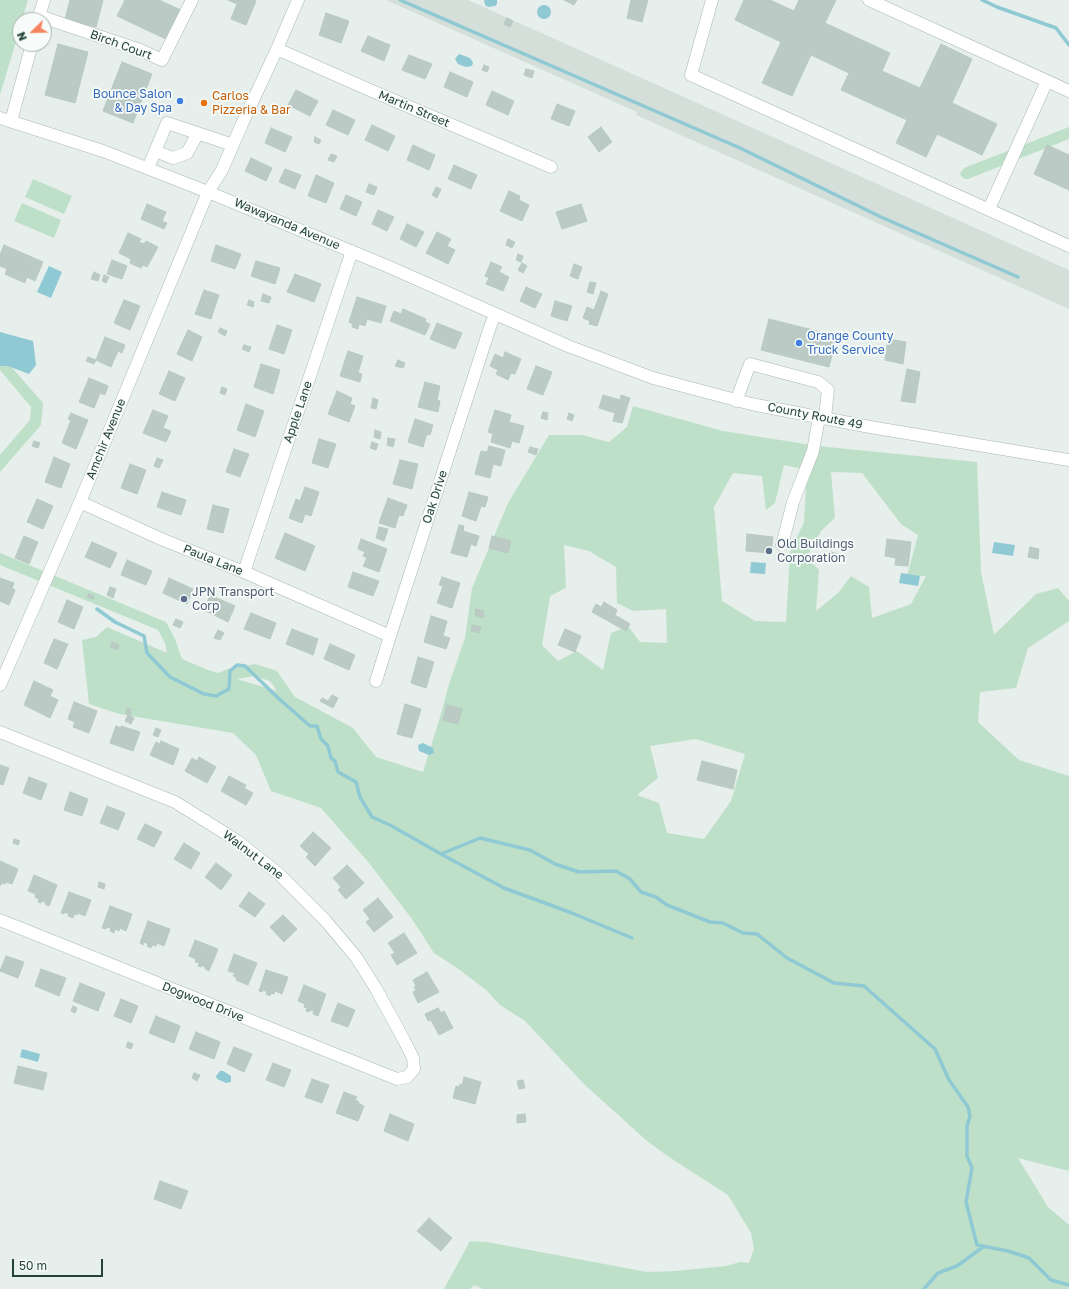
<!DOCTYPE html>
<style>
body{margin:0}
#map{position:relative;width:1069px;height:1289px;overflow:hidden;background:#e6efeb;font-family:"Golos Text",sans-serif}
canvas{display:block}
.north{position:absolute;left:12px;top:12px;width:40px;height:40px;box-sizing:border-box;background:#f7fbf9;border:1px solid #a3b1ad;border-radius:50%;rotate:247deg;font-size:11px;font-weight:700;line-height:16px;text-align:center;color:#24423a}
.north::after{content:'';display:block;margin:auto;width:14px;height:18px;background:#f4845f;clip-path:polygon(50% 0,100% 100%,50% 72%,0 100%)}
.scale{position:absolute;left:12px;top:1259px;width:91px;height:18px;box-sizing:border-box;border:2px solid #24423a;border-top:0;padding-left:5px;font-size:12px;line-height:14px;white-space:nowrap;color:#24423a;-webkit-text-stroke:3px #f7fbf9;paint-order:stroke}
</style>
<div id="map">
<canvas width="1069" height="1289"></canvas>
<div class="north">N</div>
<div class="scale">50 m</div>
</div>
<script>
const context = document.querySelector('canvas').getContext('2d');
context.lineJoin = 'round';
function fillPath(path, color) { context.fillStyle = color; context.fill(path, 'evenodd'); }
const shape = rows => new Path2D(rows.map(r => 'M' + r).join(''));
function strokePath(path, color, width, dash) { context.strokeStyle = color; context.lineWidth = width; context.lineCap = dash ? 'butt' : 'round'; context.setLineDash(dash || []); context.stroke(path); }
function write(font, color, halo, rows, align = 'center') {
  context.font = font + ' "Golos Text",sans-serif'; context.lineWidth = 3.5; context.setLineDash([]); context.textBaseline = 'middle'; context.strokeStyle = halo; context.fillStyle = color; for (const [text, x, y, turn = 0] of rows) {
    context.save(); context.translate(x, y); context.rotate((+turn || 0) * Math.PI / 180); context.textAlign = isNaN(turn) ? turn : align; if (halo) context.strokeText(text, 0, 0); context.fillText(text, 0, 0); context.restore();
  }
}
const built = shape([
 [386,0,468,0,1069,270,1069,309,636,115,637,112]
]);
const green = shape([
 [0,0,28,0,22,20,20,20,20,28,0,95],
 [1069,127,1069,139,968,179,965,179,961,176,960,173,964,168],
 [33,179,72,196,64,214,25,197],
 [22,203,61,220,54,238,14,221],
 [0,354,43,403,41,425,0,472,0,455,30,420,31,407,0,370],
 [633,406,723,431,818,446,977,462,981,572,994,635,1036,594,1058,588,1069,601,1069,621,1028,648,1016,688,980,692,978,722,1019,760,1069,776,1069,1171,1018,1158,1048,1207,1069,1225,1069,1289,483,1289,474,1285,470,1289,444,1289,470,1241,487,1242,647,1272,676,1271,726,1266,740,1262,749,1263,754,1249,751,1233,728,1195,669,1157,647,1141,585,1085,525,1021,500,1005,486,990,460,970,434,953,412,919,369,863,321,808,271,791,256,755,233,733,119,714,89,704,82,640,96,637,107,627,167,653,165,643,158,630,0,565,0,553,166,622,175,639,182,659,208,670,218,673,228,669,255,664,277,671,295,697,353,728,376,757,423,772,441,714,449,684,465,638,472,588,508,503,549,435,582,435,609,442,627,427],
 [784,465,807,470,804,522,790,552,786,622,755,621,722,601,714,507,733,473,762,476,766,510,775,503],
 [831,472,862,473,901,524,918,535,907,576,926,576,911,604,872,618,869,587,851,576,838,593,816,611,819,570,807,557,821,531,835,518],
 [564,545,589,551,616,567,617,603,633,611,666,609,667,643,640,642,628,626,611,633,603,670,577,651,558,661,542,645,550,596,566,588],
 [254,676,270,681,277,691,237,679],
 [696,739,745,754,731,801,704,839,667,833,659,803,637,795,658,778,650,746]
]);
const water = shape([
 [484,0,497,0,497,4,495,6,488,7,485,5],
 '537 12a7 7 0 1 1 14 0a7 7 0 1 1-14 0Z',
 [459,54,470,58,473,63,472,66,466,67,458,64,455,59],
 [49,266,62,272,51,298,37,292],
 [0,332,33,341,36,365,29,374,8,366,0,366],
 [994,542,1015,545,1013,556,992,553],
 [751,562,766,563,765,574,750,573],
 [901,573,920,576,918,586,899,583],
 [423,743,433,748,434,753,429,755,419,751,418,745],
 [22,1049,40,1054,38,1062,20,1057],
 [220,1071,223,1071,231,1076,231,1082,226,1083,217,1079,216,1076]
]);
const stream = shape([
 [400,0,740,148,881,217,1018,277],
 [982,0,997,7,1056,28,1069,45],
 [97,609,115,622,144,636,147,653,170,677,204,694,216,696,229,689,230,671,237,665,245,666,277,697,310,726,317,726,321,739,328,746,331,758,335,761,338,772,356,782,360,797,372,817,390,825,441,854,480,838,530,850,555,864,579,872,616,871,630,879,641,892,656,897,667,905,710,922,723,923,743,933,757,934,787,958,834,983,864,986,935,1049,949,1080,968,1107,970,1116,967,1126,967,1156,972,1168,966,1202,977,1245,1008,1251,1029,1258,1051,1280,1069,1285],
 [441,854,504,888,572,913,632,938],
 [924,1289,938,1273,957,1266,983,1247]
]);
const building = shape([
 [70,0,103,0,96,27,65,19,70,0],
 [125,0,159,0,183,11,170,41,117,16,125,0],
 [228,0,254,0,256,1,246,25,231,19,237,4,228,0],
 [564,0,577,0,574,5,564,0],
 [631,0,648,0,642,22,627,18,631,0],
 [744,0,770,0,794,11,799,0,836,0,825,23,890,53,882,71,920,88,941,44,972,59,952,103,997,124,982,155,937,134,926,157,896,143,907,120,841,90,849,73,811,55,792,96,762,83,781,42,735,20,744,0],
 [326,13,349,21,341,43,319,35,326,13],
 [507,18,513,21,510,27,504,24,507,18],
 [368,36,390,45,384,61,361,51,368,36],
 [58,44,88,52,75,103,45,95,58,44],
 [409,55,432,64,425,79,402,70,409,55],
 [122,62,152,74,133,123,103,111,122,62],
 [484,65,489,67,487,72,482,70,484,65],
 [526,69,534,71,532,78,524,75,526,69],
 [450,72,473,82,467,97,444,87,450,72],
 [296,90,318,101,310,116,288,105,296,90],
 [492,91,514,101,508,115,486,105,492,91],
 [557,104,575,111,569,126,551,119,557,104],
 [333,110,355,120,348,135,326,125,333,110],
 [372,125,395,136,388,151,365,140,372,125],
 [601,127,612,142,599,152,588,137,601,127],
 [271,128,292,137,285,152,265,143,271,128],
 [315,137,321,140,319,144,314,142,315,137],
 [413,145,435,155,429,170,407,160,413,145],
 [1047,145,1069,155,1069,190,1034,174,1047,145],
 [331,154,337,156,334,162,328,160,331,154],
 [251,158,272,168,266,181,245,171,251,158],
 [454,165,477,175,471,189,448,179,454,165],
 [285,169,301,175,295,189,279,182,285,169],
 [316,175,334,183,326,203,308,196,316,175],
 [369,184,377,187,374,195,366,192,369,184],
 [436,187,441,189,437,198,432,195,436,187],
 [509,191,520,196,519,200,529,205,522,221,500,211,509,191],
 [346,195,362,202,356,216,340,209,346,195],
 [147,204,166,212,162,221,167,223,164,229,141,219,147,204],
 [581,204,587,221,562,229,556,212,581,204],
 [378,210,394,217,387,231,372,224,378,210],
 [407,224,424,232,416,247,400,239,407,224],
 [437,232,451,239,447,246,455,250,448,264,426,253,437,232],
 [128,233,141,239,139,242,144,244,146,241,158,247,147,267,143,265,141,268,130,263,131,259,119,253,128,233],
 [508,239,515,242,512,248,506,245,508,239],
 [4,245,43,262,35,281,27,277,25,283,5,274,7,269,0,266,0,255,4,245],
 [216,245,241,254,235,269,211,261,216,245],
 [518,254,523,256,521,262,516,260,518,254],
 [112,260,127,266,122,279,107,274,112,260],
 [256,261,280,268,275,284,251,276,256,261],
 [491,262,502,267,499,272,509,277,503,291,486,284,489,278,485,276,491,262],
 [522,263,527,266,523,273,518,270,522,263],
 [574,264,582,267,578,279,570,276,574,264],
 [94,272,100,275,98,281,91,279,94,272],
 [295,274,321,284,314,302,287,292,295,274],
 [104,275,109,277,106,283,102,281,104,275],
 [590,282,596,283,593,294,587,292,590,282],
 [526,287,542,294,535,308,520,301,526,287],
 [204,290,219,295,211,319,195,314,204,290],
 [601,291,608,294,597,326,589,324,590,321,583,318,587,307,594,310,601,291],
 [263,294,271,297,269,303,261,301,263,294],
 [357,297,386,306,381,323,367,319,365,326,359,324,358,329,352,327,353,324,349,322,357,297],
 [124,300,140,306,130,330,114,323,124,300],
 [249,300,254,302,253,307,247,305,249,300],
 [555,301,572,306,567,321,551,316,555,301],
 [403,309,426,319,425,322,430,324,425,335,390,321,394,311,401,314,403,309],
 [769,319,837,336,829,367,761,350,769,319],
 [437,323,462,333,455,349,430,339,437,323],
 [277,325,292,330,284,354,269,349,277,325],
 [220,328,227,331,225,336,218,332,220,328],
 [188,330,202,337,192,361,177,354,188,330],
 [105,337,125,345,122,353,118,351,111,367,96,360,105,337],
 [888,339,906,342,903,364,885,360,888,339],
 [244,345,251,347,249,352,242,349,244,345],
 [348,351,363,356,358,373,362,374,360,382,340,376,348,351],
 [505,352,521,359,515,374,511,373,508,380,496,374,498,370,490,366,495,354,503,358,505,352],
 [88,357,96,360,94,364,86,361,88,357],
 [398,360,405,363,403,368,395,366,398,360],
 [261,364,280,370,273,394,254,387,261,364],
 [536,366,552,372,543,395,527,389,536,366],
 [907,369,920,372,915,403,901,401,907,369],
 [169,371,185,378,175,401,159,394,169,371],
 [89,378,108,386,105,395,100,393,94,408,79,402,89,378],
 [425,382,440,386,437,400,440,401,438,412,418,407,425,382],
 [222,387,227,389,225,395,220,393,222,387],
 [337,391,352,398,350,404,355,406,349,422,328,414,337,391],
 [603,395,620,400,621,395,630,398,622,423,613,421,615,413,599,408,603,395],
 [373,398,378,400,376,409,371,408,373,398],
 [246,404,264,411,255,437,237,430,246,404],
 [153,410,168,416,163,428,171,431,166,442,143,433,153,410],
 [495,410,511,415,509,422,524,426,519,443,512,441,510,448,491,442,493,434,488,432,495,410],
 [543,412,548,413,547,420,541,418,543,412],
 [71,413,88,420,76,449,62,443,71,420,68,419,71,413],
 [569,413,574,415,572,421,567,419,569,413],
 [415,419,433,425,430,435,427,434,423,447,408,442,415,419],
 [375,430,381,432,380,439,374,437,375,430],
 [388,438,395,439,393,447,387,445,388,438],
 [319,439,336,444,328,468,312,463,319,439],
 [34,441,40,443,38,448,32,446,34,441],
 [372,442,378,444,376,450,370,448,372,442],
 [489,446,505,450,501,466,493,464,490,478,475,474,481,451,487,452,489,446],
 [530,447,538,449,536,455,528,452,530,447],
 [234,449,249,454,240,477,226,472,234,449],
 [54,457,70,464,61,488,45,482,54,457],
 [157,458,163,460,159,468,154,466,157,458],
 [400,460,418,464,412,489,393,484,400,460],
 [130,464,146,470,137,494,121,488,130,464],
 [305,487,319,492,311,516,305,514,302,523,289,518,296,499,300,501,305,487],
 [162,492,186,500,181,515,157,507,162,492],
 [469,492,488,497,485,507,481,506,476,521,462,516,469,492],
 [388,498,407,505,403,516,399,515,395,528,379,523,388,498],
 [37,499,53,506,43,529,27,522,37,499],
 [213,505,229,509,223,533,207,529,213,505],
 [459,525,464,526,463,531,479,536,476,546,471,544,467,557,451,553,459,525],
 [379,527,388,529,384,541,376,538,379,527],
 [285,533,315,546,305,571,275,558,285,533],
 [747,534,773,537,771,553,746,551,747,534],
 [24,536,38,542,29,564,15,558,24,536],
 [492,536,511,541,508,553,489,548,492,536],
 [361,539,387,549,379,572,363,566,367,558,363,556,365,552,358,549,361,539],
 [887,539,911,542,908,566,895,565,896,558,885,556,887,539],
 [92,542,117,553,110,568,85,557,92,542],
 [1030,547,1039,549,1038,559,1028,557,1030,547],
 [831,552,838,554,836,560,829,559,831,552],
 [127,560,152,571,146,585,121,575,127,560],
 [353,572,379,581,373,596,348,587,353,572],
 [442,577,460,583,452,608,437,603,443,586,439,585,442,577],
 [0,578,14,583,12,588,15,590,9,605,0,601,0,578],
 [169,578,193,589,187,604,163,593,169,578],
 [110,587,116,589,113,598,107,595,110,587],
 [89,594,94,596,93,599,87,597,89,594],
 [210,595,235,606,228,622,204,610,210,595],
 [67,600,83,607,74,629,58,622,67,600],
 [604,602,617,610,615,615,630,624,626,631,592,612,596,604,601,607,604,602],
 [476,609,484,611,483,618,475,615,476,609],
 [251,613,276,623,270,639,244,629,251,613],
 [431,616,447,621,443,636,450,638,446,649,424,642,431,616],
 [176,619,183,622,180,628,173,625,176,619],
 [472,625,481,627,479,633,471,631,472,625],
 [292,629,318,639,313,655,286,644,292,629],
 [565,629,581,636,575,652,558,645,565,629],
 [218,630,224,633,220,640,214,638,218,630],
 [54,639,68,644,57,669,44,663,54,639],
 [112,642,119,645,117,650,110,647,112,642],
 [330,644,355,655,349,670,324,659,330,644],
 [418,657,434,662,426,688,411,683,418,657],
 [34,681,53,690,50,696,58,700,50,718,24,705,34,681],
 [332,695,338,698,333,708,320,701,322,698,328,701,332,695],
 [74,702,97,711,89,733,73,727,75,722,68,719,74,702],
 [405,704,421,709,412,738,397,734,405,704],
 [447,705,462,709,458,724,443,720,447,705],
 [127,709,131,709,130,715,126,714,127,709],
 [128,715,134,718,131,724,125,721,128,715],
 [116,726,121,728,121,726,140,732,133,751,110,743,116,726],
 [156,728,161,730,158,737,153,735,156,728],
 [161,741,179,749,173,765,150,755,156,742,160,744,161,741],
 [199,757,216,767,207,783,185,771,192,758,197,761,199,757],
 [702,761,737,770,733,789,697,780,702,761],
 [0,765,9,768,3,785,0,784,0,765],
 [229,776,246,785,244,788,253,793,246,805,221,791,229,776],
 [29,777,47,784,41,800,23,793,29,777],
 [70,792,88,799,82,816,64,810,70,792],
 [107,806,125,813,118,830,100,823,107,806],
 [145,824,162,832,154,847,137,839,145,824],
 [313,832,331,848,315,866,306,857,309,854,300,846,313,832],
 [14,839,20,841,18,845,13,843,14,839],
 [184,843,200,853,191,869,174,859,184,843],
 [0,861,18,869,12,884,6,882,5,884,2,883,0,886,0,861],
 [216,863,232,875,221,890,205,877,216,863],
 [347,865,364,883,346,899,338,890,341,887,333,878,347,865],
 [34,875,57,885,49,906,45,904,46,902,42,901,41,903,38,902,39,899,35,897,36,894,28,891,34,875],
 [99,882,105,884,104,889,98,887,99,882],
 [69,892,91,900,85,916,78,913,77,915,74,914,73,918,68,916,69,914,65,912,64,914,61,913,69,892],
 [249,892,265,904,255,917,239,906,249,892],
 [378,898,393,917,374,932,366,922,370,919,363,910,378,898],
 [110,906,132,914,126,931,120,928,119,931,115,929,114,933,110,931,111,928,107,927,106,929,102,928,110,906],
 [283,915,297,929,284,942,270,927,283,915],
 [148,921,170,929,164,946,157,943,156,946,152,945,151,948,147,946,148,944,144,942,143,945,140,943,148,921],
 [404,933,417,953,397,965,391,955,395,953,388,943,404,933],
 [195,940,218,949,209,971,205,969,205,967,201,965,201,967,198,966,199,963,195,962,196,959,189,956,195,940],
 [234,954,257,963,248,985,236,980,237,978,233,976,235,973,228,971,234,954],
 [6,956,24,962,18,978,0,971,6,956],
 [41,969,66,978,59,996,35,986,41,969],
 [266,970,288,977,282,994,275,991,274,994,271,993,270,996,266,994,267,992,263,990,262,992,259,991,266,970],
 [427,972,439,992,418,1003,413,992,416,990,414,987,416,986,413,980,427,972],
 [80,983,105,993,98,1011,73,1001,80,983],
 [304,985,326,994,318,1016,313,1014,314,1011,310,1010,309,1012,306,1011,307,1008,304,1007,305,1004,298,1001,304,985],
 [121,999,138,1006,131,1023,114,1016,121,999],
 [338,1003,355,1010,348,1027,331,1021,338,1003],
 [73,1006,77,1008,75,1013,71,1011,73,1006],
 [438,1008,441,1013,444,1011,453,1028,439,1035,431,1020,428,1021,425,1014,438,1008],
 [156,1016,180,1026,174,1043,149,1033,156,1016],
 [196,1032,220,1042,214,1059,189,1049,196,1032],
 [128,1042,133,1044,131,1049,126,1047,128,1042],
 [234,1047,252,1054,244,1072,227,1064,234,1047],
 [273,1063,291,1070,284,1087,266,1080,273,1063],
 [18,1066,47,1073,43,1090,14,1083,18,1066],
 [194,1073,200,1075,197,1081,192,1078,194,1073],
 [464,1077,481,1082,475,1104,453,1098,456,1086,459,1087,460,1084,462,1085,464,1077],
 [312,1079,329,1085,322,1103,305,1097,312,1079],
 [523,1080,525,1088,519,1089,517,1081,523,1080],
 [344,1092,357,1097,355,1100,359,1102,359,1104,364,1106,358,1121,336,1113,344,1092],
 [390,1114,414,1124,408,1141,384,1131,390,1114],
 [525,1114,526,1122,517,1123,517,1115,525,1114],
 [160,1181,188,1191,181,1209,154,1199,160,1181],
 [429,1218,452,1238,441,1251,417,1231,429,1218]
]);
const minor = shape([
 [712,0,691,75,1069,246],
 [869,0,1069,91],
 [39,16,140,50,162,60,192,0],
 [38,20,44,0],
 [277,49,372,91,551,167],
 [0,118,103,151,208,192,387,266,568,346,653,378,751,404,870,427,1069,460],
 [11,121,32,44],
 [155,151,173,158,187,153,198,133],
 [148,168,167,123,233,145],
 [989,209,1047,81],
 [736,401,750,364,818,382,828,390,825,418],
 [80,502,161,539,244,572,390,636],
 [782,545,793,502,813,451,819,417],
 [244,572,352,251],
 [376,681,390,636,490,327,495,315],
 [0,685,80,502,208,192,222,170,242,124,277,49,298,0],
 [0,732,175,802,236,840,279,874,325,920,356,957,375,987,404,1040,413,1058,414,1069,407,1077,397,1079,0,920]
]);
const markers = [
 [180,101,4,"#3f7fe0"],
 [204,103,4,"#e8710a"],
 [799,343,4,"#3f7fe0"],
 [769,551,4,"#5c6f8a"],
 [184,599,4,"#5c6f8a"]
];
const streetNames = [
 ["Birch Court",121,45,20],
 ["Martin Street",414,109,23],
 ["Wawayanda Avenue",287,224,23],
 ["Apple Lane",298,412,-71],
 ["County Route 49",815,416,11],
 ["Amchir Avenue",106,439,-68],
 ["Oak Drive",435,497,-72],
 ["Paula Lane",213,560,22],
 ["Walnut Lane",253,855,37],
 ["Dogwood Drive",203,1002,22]
];
const shopNames = [
 ["Bounce Salon",172,94],
 ["& Day Spa",172,108],
 ["Orange County",807,336,"left"],
 ["Truck Service",807,350,"left"]
];
const foodNames = [
 ["Carlos",212,96],
 ["Pizzeria & Bar",212,110]
];
const serviceNames = [
 ["Old Buildings",777,544],
 ["Corporation",777,558],
 ["JPN Transport",192,592],
 ["Corp",192,606]
];
fillPath(built, '#d4dfda');
fillPath(green, '#bfe0c8');
fillPath(water, '#8ec9d4');
strokePath(stream, '#8ec9d4', 3.5);
fillPath(building, '#bbcac4');
strokePath(building, '#b8c9c2', 1);
strokePath(minor, '#a8b8b2', 13);
strokePath(minor, '#fff', 12);
for (const [x, y, r, color] of markers) { const dot = new Path2D(); dot.arc(x, y, r, 0, 2 * Math.PI); context.fillStyle = color; context.fill(dot); strokePath(dot, '#f7fbf9', 1.5); }
write('12px', '#24423a', '#f7fbf9', streetNames);
write('12px', '#366cbe', '#f7fbf9', shopNames, 'right');
write('12px', '#c56008', '#f7fbf9', foodNames, 'left');
write('12px', '#4e5e75', '#f7fbf9', serviceNames, 'left');
</script>
